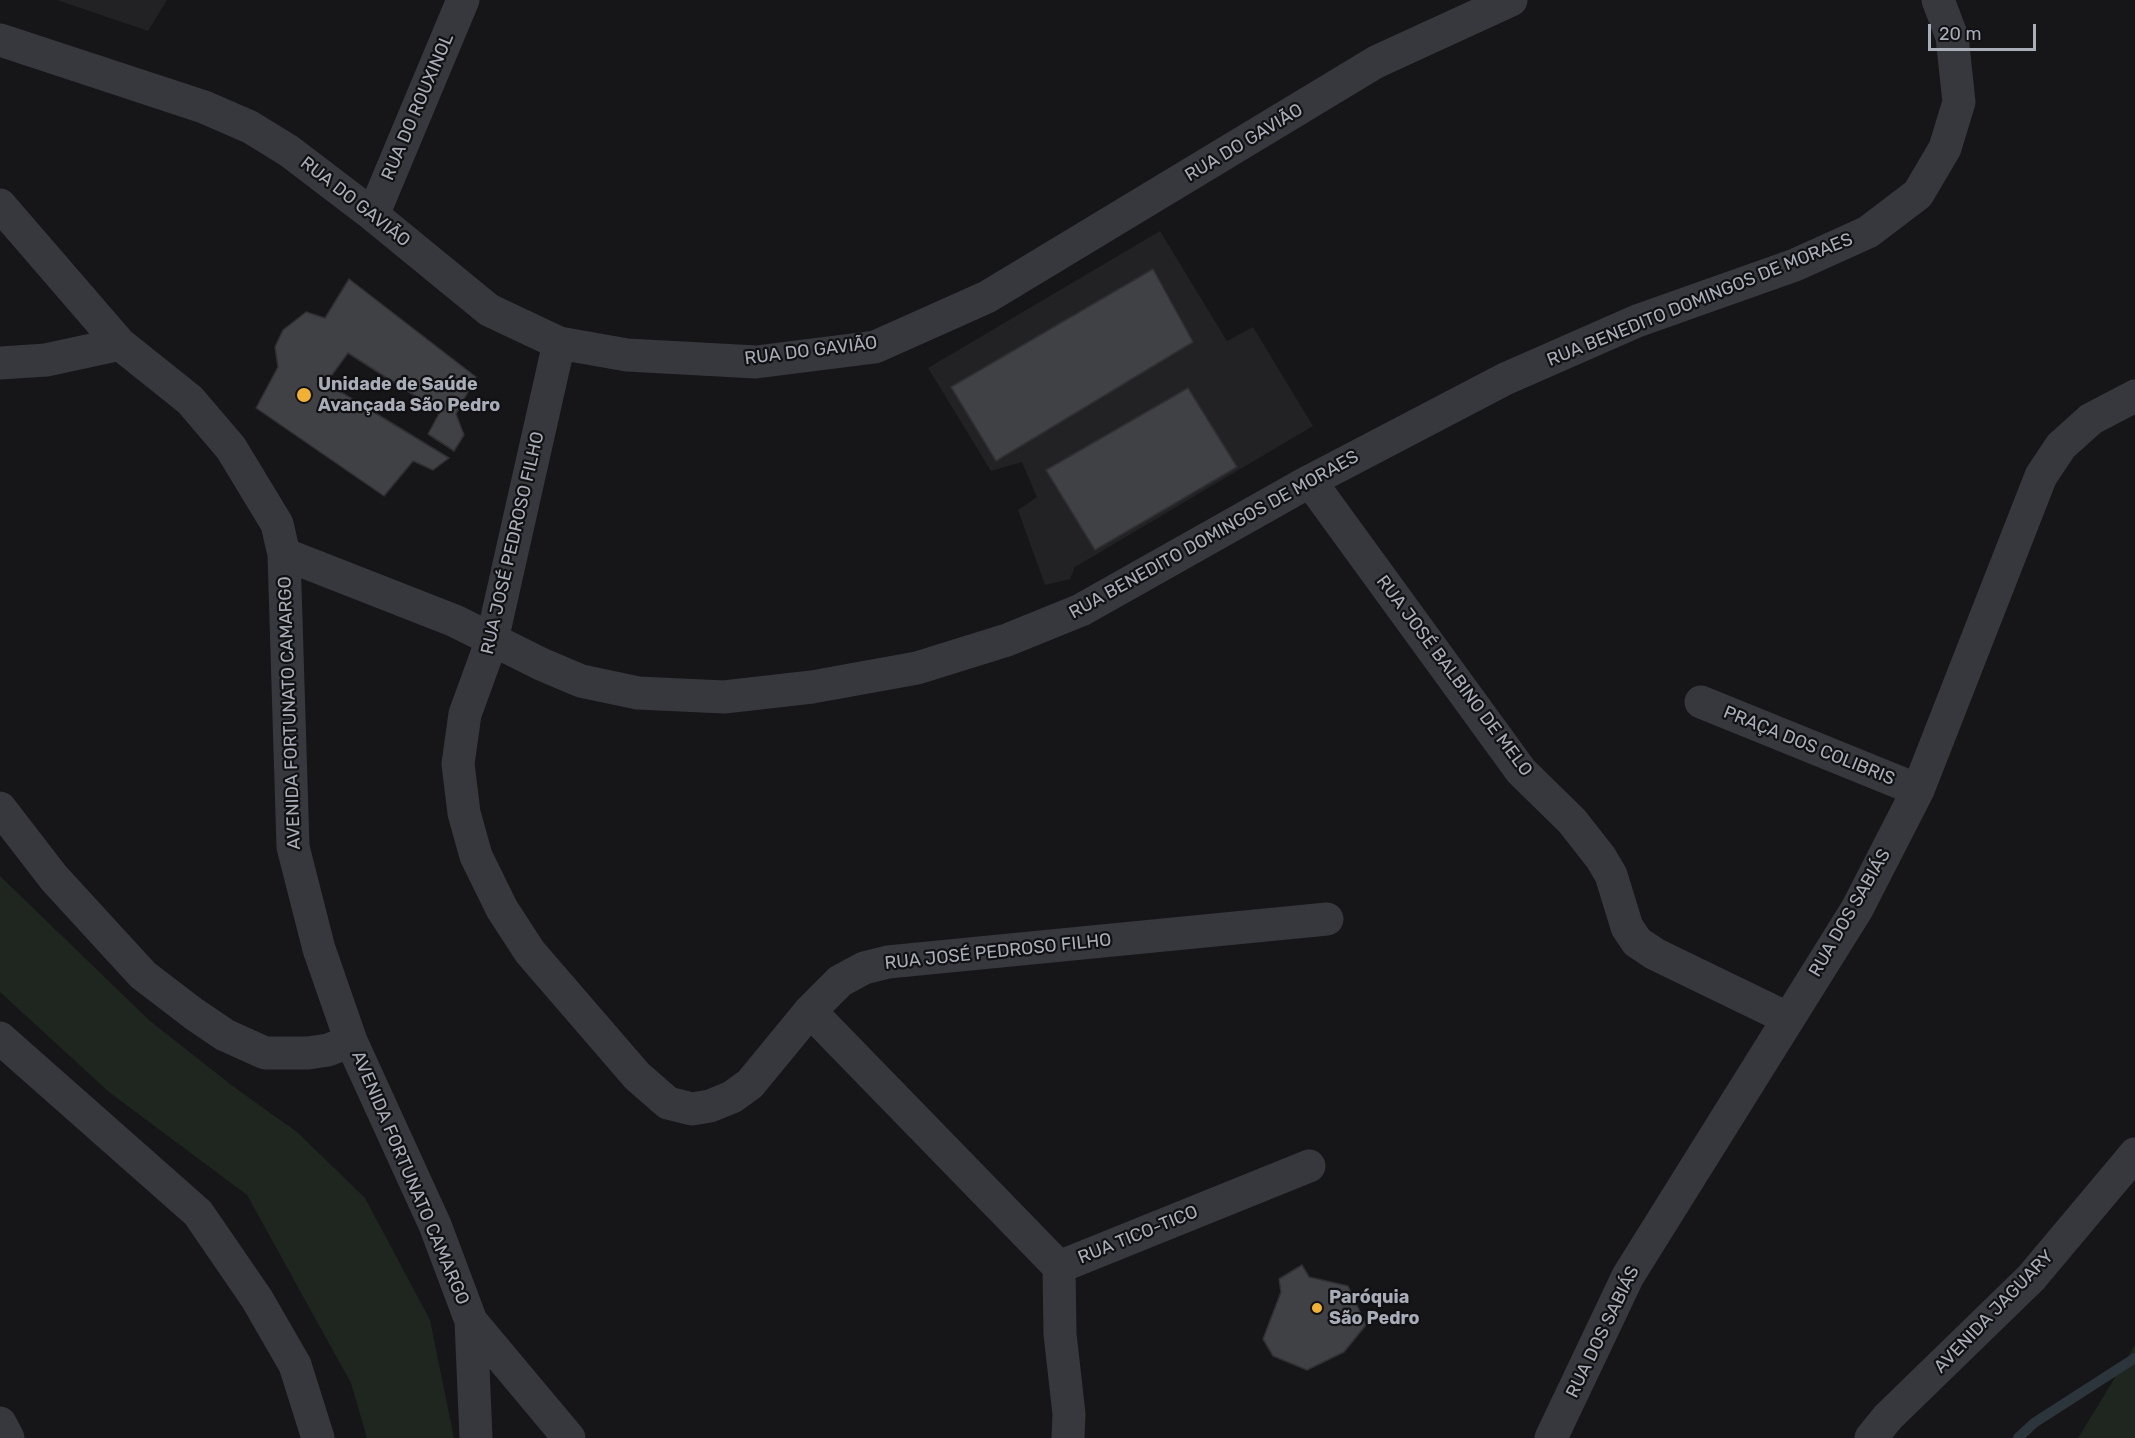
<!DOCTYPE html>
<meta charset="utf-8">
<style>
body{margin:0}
#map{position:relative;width:2135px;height:1438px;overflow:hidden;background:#161618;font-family:Rubik,sans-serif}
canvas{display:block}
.scale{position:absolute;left:1928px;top:24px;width:108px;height:27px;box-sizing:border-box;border:3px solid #a8adb8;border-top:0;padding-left:8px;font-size:18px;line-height:21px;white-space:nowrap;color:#a8adb8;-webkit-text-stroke:4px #111113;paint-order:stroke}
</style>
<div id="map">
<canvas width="2135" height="1438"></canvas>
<div class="scale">20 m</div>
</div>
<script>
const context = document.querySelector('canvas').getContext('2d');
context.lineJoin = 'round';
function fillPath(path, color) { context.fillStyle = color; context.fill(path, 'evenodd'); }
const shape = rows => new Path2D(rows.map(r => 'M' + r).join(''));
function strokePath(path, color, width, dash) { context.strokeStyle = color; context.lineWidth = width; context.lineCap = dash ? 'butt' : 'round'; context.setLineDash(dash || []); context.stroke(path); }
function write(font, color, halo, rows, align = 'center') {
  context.font = font + ' Rubik,sans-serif'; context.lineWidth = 4.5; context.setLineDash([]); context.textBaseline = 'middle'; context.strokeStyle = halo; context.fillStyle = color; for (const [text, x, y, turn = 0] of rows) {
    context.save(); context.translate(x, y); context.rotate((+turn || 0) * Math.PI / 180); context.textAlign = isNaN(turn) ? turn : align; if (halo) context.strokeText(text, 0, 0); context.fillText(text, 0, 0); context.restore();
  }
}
const built = shape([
 [57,0,167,0,148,31],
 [1160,231,1227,341,1253,327,1313,426,1075,567,1070,579,1045,585,1018,510,1037,497,1022,462,991,471,928,368]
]);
const green = shape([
 [0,876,150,1021,234,1087,297,1132,365,1198,430,1320,454,1438,367,1438,351,1383,247,1195,109,1092,0,992],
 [2135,1345,2135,1438,2078,1438]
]);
const stream = shape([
 [2018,1438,2034,1423,2135,1358]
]);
const building = shape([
 [1153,269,1193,342,996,461,951,387,1153,269],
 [349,279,476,377,456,414,464,435,454,451,428,434,440,412,348,353,326,383,449,458,433,470,413,461,384,496,256,408,278,367,275,347,283,330,306,312,325,318,349,279],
 [1188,388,1237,467,1095,550,1046,470,1188,388],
 [1302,1265,1309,1277,1348,1286,1366,1325,1344,1352,1307,1370,1273,1356,1263,1339,1281,1292,1279,1279,1302,1265]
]);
const minor = shape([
 [0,40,204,107,250,127,289,151,373,215,489,310,559,343,627,355,756,362,875,347,987,297,1376,62,1511,0],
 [0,205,120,344,190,400,231,448,277,524,284,554,293,847,319,949,351,1041,435,1225,471,1321,476,1438],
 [373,215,463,0],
 [559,343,492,640,465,714,458,764,464,813,476,856,502,909,530,952,637,1076,668,1103,692,1109,710,1106,732,1097,750,1084,810,1011,840,981,864,968,888,962,1327,919],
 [0,363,46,360,120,344],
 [1310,481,1521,771,1572,821,1601,858,1611,875,1627,927,1637,942,1655,954,1787,1018],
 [284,554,455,621,541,664,581,681,638,693,724,697,812,687,917,668,1007,640,1081,610,1310,481,1505,379,1637,321,1795,265,1868,232,1918,194,1945,148,1959,102,1952,37,1938,0],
 [1701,702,1918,790],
 [0,808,54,878,143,975,194,1014,225,1035,265,1053,308,1053,328,1050,351,1041],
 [810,1011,1059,1267],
 [0,1038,198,1213,257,1299,295,1365,318,1438],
 [1059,1267,1309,1166],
 [1059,1267,1060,1334,1069,1414,1068,1438],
 [471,1321,569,1438],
 [0,1423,8,1438],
 [1551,1438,1628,1276,1857,909,1918,790,2041,476,2061,446,2091,419,2135,396],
 [1871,1438,1888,1417,2031,1278,2135,1154]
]);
const markers = [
 [304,395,8,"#f2b134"],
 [1317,1308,6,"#f2b134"]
];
const streetNames = [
 ["RUA DO ROUXINOL",418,107,-67],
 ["RUA DO GAVIÃO",1244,143,-31],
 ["RUA DO GAVIÃO",355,202,38],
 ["RUA BENEDITO DOMINGOS DE MORAES",1700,300,-22],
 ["RUA DO GAVIÃO",811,351,-7],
 ["RUA BENEDITO DOMINGOS DE MORAES",1214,535,-29],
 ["RUA JOSÉ PEDROSO FILHO",513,543,-77],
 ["RUA JOSÉ BALBINO DE MELO",1454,676,53],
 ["AVENIDA FORTUNATO CAMARGO",290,713,-92],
 ["PRAÇA DOS COLIBRIS",1809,746,22],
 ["RUA DOS SABIÁS",1850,913,-60],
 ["RUA JOSÉ PEDROSO FILHO",998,952,-6],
 ["AVENIDA FORTUNATO CAMARGO",410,1178,67],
 ["RUA TICO-TICO",1138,1235,-22],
 ["AVENIDA JAGUARY",1994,1312,-46],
 ["RUA DOS SABIÁS",1603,1332,-64]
];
const poiNames = [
 ["Unidade de Saúde",318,385],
 ["Avançada São Pedro",318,406],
 ["Paróquia",1329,1298],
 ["São Pedro",1329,1319]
];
fillPath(built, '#222225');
fillPath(green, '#1e261f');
strokePath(stream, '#2c353c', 10);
fillPath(building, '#404145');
strokePath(building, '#303034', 1.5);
strokePath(minor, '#37383d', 33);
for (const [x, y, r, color] of markers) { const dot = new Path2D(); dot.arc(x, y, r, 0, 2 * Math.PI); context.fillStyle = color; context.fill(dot); strokePath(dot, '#111113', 2); }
write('18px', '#a8adb8', '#111113', streetNames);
write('bold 18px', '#a8adb8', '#111113', poiNames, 'left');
</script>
